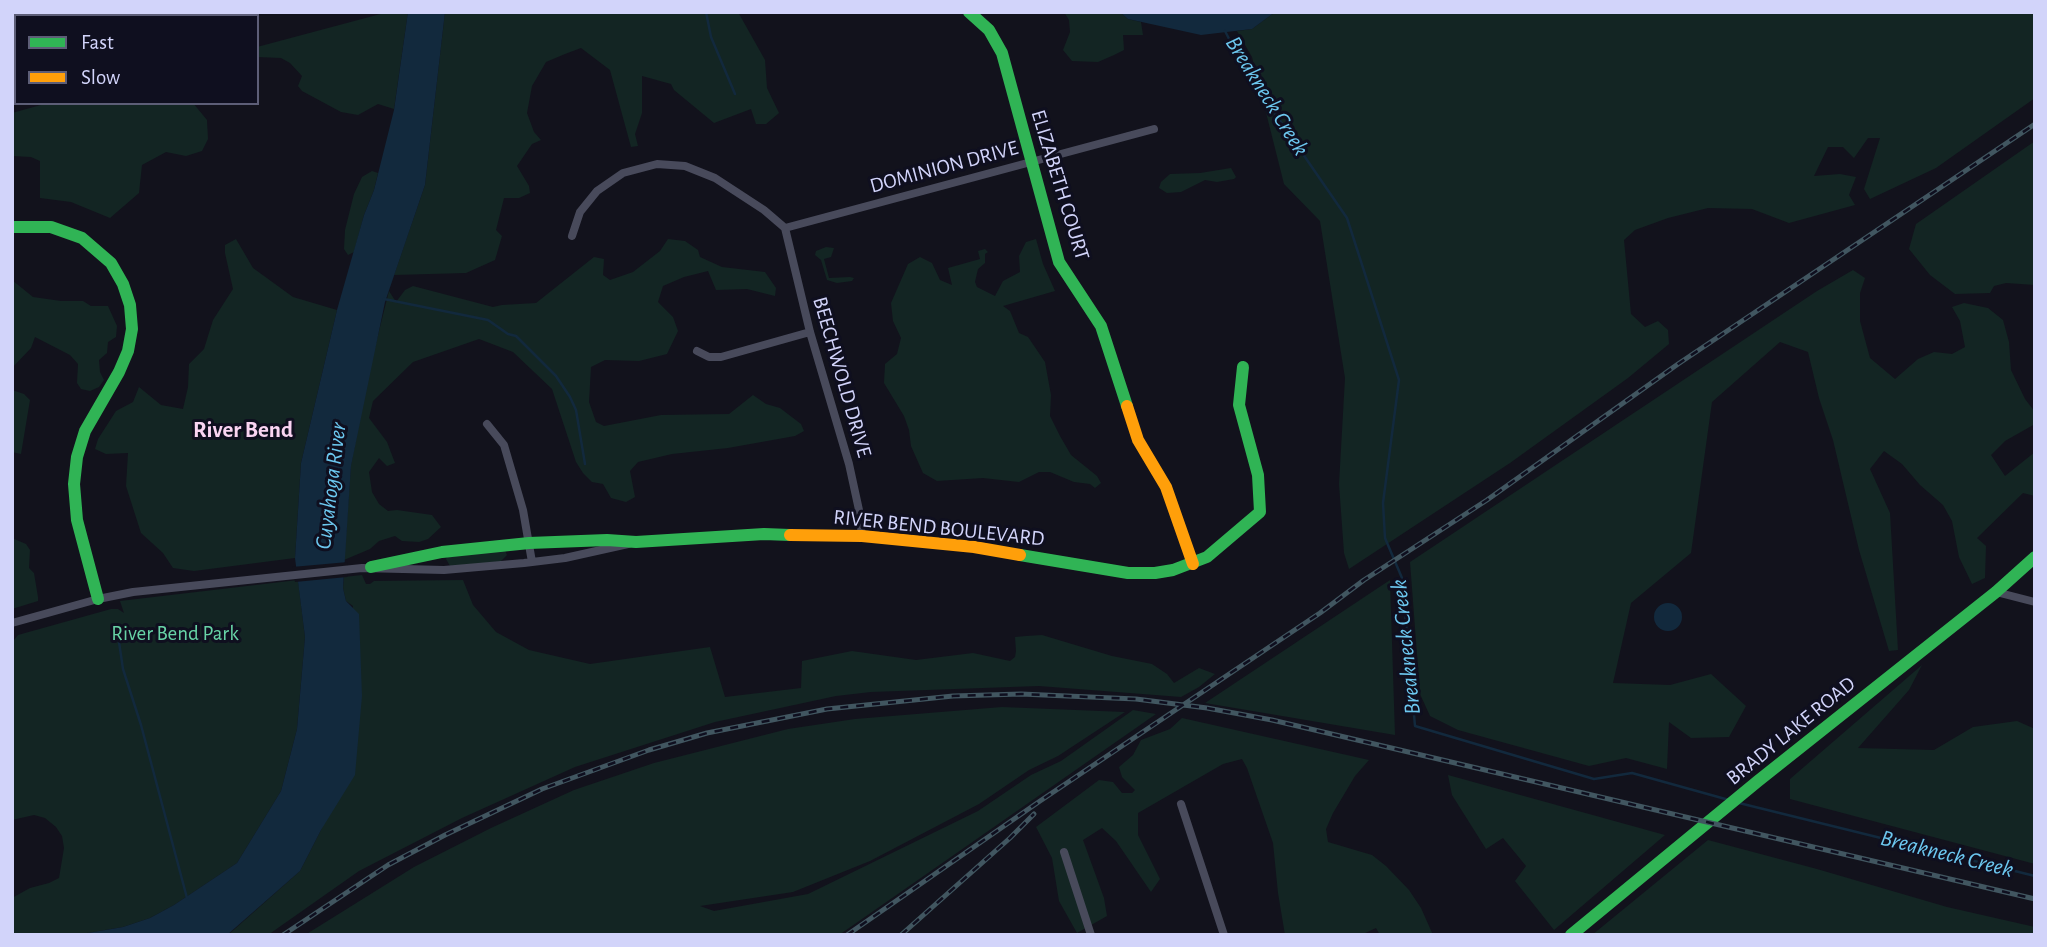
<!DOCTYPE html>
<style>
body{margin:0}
#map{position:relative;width:2047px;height:947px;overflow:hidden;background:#12121c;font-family:"Alegreya Sans",sans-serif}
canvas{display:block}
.frame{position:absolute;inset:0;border:14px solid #d2d4fa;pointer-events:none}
.legend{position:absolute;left:14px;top:14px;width:245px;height:91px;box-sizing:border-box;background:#0f0f1f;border:2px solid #5d5e77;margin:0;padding:9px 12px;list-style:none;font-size:21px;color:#d2d4fa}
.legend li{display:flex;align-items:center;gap:14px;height:35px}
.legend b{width:35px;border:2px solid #5d5e77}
</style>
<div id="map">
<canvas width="2047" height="947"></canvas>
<div class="frame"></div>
<ul class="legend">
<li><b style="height:9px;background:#30b455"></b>Fast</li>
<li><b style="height:9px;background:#ff9f0a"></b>Slow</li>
</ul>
</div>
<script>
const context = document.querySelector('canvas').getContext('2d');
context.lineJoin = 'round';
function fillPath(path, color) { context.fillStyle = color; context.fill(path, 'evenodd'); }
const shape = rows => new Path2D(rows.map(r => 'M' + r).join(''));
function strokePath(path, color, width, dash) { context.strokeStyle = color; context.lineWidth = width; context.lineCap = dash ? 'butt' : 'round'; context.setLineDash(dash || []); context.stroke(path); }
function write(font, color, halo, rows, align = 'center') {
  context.font = font + ' "Alegreya Sans",sans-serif'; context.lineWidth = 6; context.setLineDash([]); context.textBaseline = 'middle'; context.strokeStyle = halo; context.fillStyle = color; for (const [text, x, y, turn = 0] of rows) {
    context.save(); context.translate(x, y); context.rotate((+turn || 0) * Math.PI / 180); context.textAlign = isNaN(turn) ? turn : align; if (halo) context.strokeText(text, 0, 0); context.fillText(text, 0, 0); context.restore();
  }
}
const green = shape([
 [388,12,408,12,394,109,378,104,358,115,341,112,302,91,298,86,302,76,290,63,281,58,257,57,257,47],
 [445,12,738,12,765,60,767,88,779,113,766,124,756,124,751,109,714,123,674,90,671,84,642,76,642,113,635,134,638,146,631,147,610,70,581,48,565,54,546,62,532,86,527,113,534,132,541,140,532,144,517,166,529,186,530,193,519,198,504,198,496,230,502,236,495,260,466,273,394,275,425,185],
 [1064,12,1120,12,1128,19,1141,22,1143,35,1123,35,1124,50,1114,55,1098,62,1072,61,1063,50,1070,32,1069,20],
 [1275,12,2035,12,2035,98,1936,168,1870,199,1864,189,1880,138,1868,138,1854,158,1843,147,1828,147,1814,176,1840,174,1856,177,1849,195,1855,205,1789,223,1752,209,1708,208,1668,218,1635,230,1624,240,1631,314,1645,327,1658,321,1668,330,1669,344,1628,378,1510,463,1349,569,1344,553,1339,484,1345,378,1320,221,1284,184,1252,57,1237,31,1252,29],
 [48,103,193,103,207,120,208,139,202,151,186,156,166,152,142,165,139,193,110,218,71,202,40,198,40,161,31,157,12,156,12,113],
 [2035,141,2035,285,2006,283,1994,286,1990,293,1955,294,1930,275,1909,249,1916,224],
 [1231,168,1236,177,1234,179,1217,182,1205,180,1181,192,1167,193,1159,188,1161,182,1170,174,1200,173],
 [372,171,378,173,374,190,364,215,354,252,348,255,344,249,345,230,354,194,362,177],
 [236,239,253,268,293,297,337,310,301,463,295,558,194,571,173,568,163,553,141,533,126,486,128,453,106,454,95,449,98,439,116,411,133,402,139,387,161,405,183,409,188,387,189,364,204,349,213,320,233,289,225,253,225,245],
 [668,239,685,241,698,250,700,257,722,267,765,272,776,288,775,296,747,289,716,290,708,271,684,277,663,286,658,302,673,317,678,331,667,354,639,361,605,360,591,367,589,402,596,422,604,426,661,415,729,414,753,395,766,404,780,408,801,424,804,431,795,436,728,448,672,454,638,462,630,471,635,497,626,502,611,498,603,484,592,482,583,473,576,462,552,389,513,352,479,339,413,362,373,401,369,418,387,442,395,463,387,466,379,458,369,472,372,492,379,504,388,511,397,510,432,515,441,527,428,539,419,542,402,541,395,536,379,541,370,549,344,560,351,465,368,375,389,291,396,302,405,290,413,286,493,307,502,305,536,303,594,257,604,259,603,275,610,280,633,272,660,251],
 [1036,239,1043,264,1055,291,1003,306,1010,311,1019,333,1028,337,1045,362,1051,395,1050,416,1060,436,1071,455,1097,476,1101,483,1095,488,1090,484,1074,482,1050,472,1039,472,1019,482,983,478,937,481,923,473,911,446,909,430,904,416,884,383,885,364,897,354,901,338,893,321,891,303,908,264,920,257,932,263,940,280,952,285,948,268,980,259,978,251,985,249,988,252,985,254,985,263,978,269,975,282,977,287,995,296,1003,281,1020,272,1019,256,1026,242],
 [826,247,834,248,831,257,824,259,829,278,850,277,854,278,852,281,837,283,827,280,821,260,815,255,816,251],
 [1853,270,1865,278,1860,293,1860,321,1870,358,1895,379,1918,359,1934,352,1952,354,1965,347,1960,321,1952,307,1964,303,1988,308,2003,320,2009,342,2011,370,2025,399,2035,412,2035,424,2005,441,1991,455,2005,476,2035,452,2035,496,2023,493,1977,538,1986,546,1985,578,1972,584,1959,557,1952,521,1943,505,1920,485,1902,464,1884,451,1870,469,1890,513,1898,650,1889,651,1859,550,1833,440,1819,398,1808,352,1780,342,1712,402,1691,553,1631,603,1613,683,1670,685,1711,674,1746,706,1729,737,1691,738,1669,722,1667,769,1626,758,1589,766,1458,730,1430,716,1420,694,1410,562,1817,291],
 [12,280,33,297,61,301,83,301,91,306,108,306,117,326,116,337,108,342,107,353,99,360,100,372,104,380,99,387,90,391,81,389,77,383,78,364,70,355,35,337,31,348,12,368],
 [12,390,24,394,30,400,21,454,12,452],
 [12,538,26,544,30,550,29,568,34,573,38,597,38,601,12,609],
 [505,550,507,555,500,562,450,566,446,559,447,557],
 [362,575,366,584,370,584,374,581,463,580,473,605,496,632,529,650,590,664,710,647,725,697,801,688,802,661,852,651,916,660,973,653,1010,661,1015,657,1016,651,1015,637,1026,636,1042,635,1112,656,1152,664,1167,674,1174,683,1199,668,1215,674,1199,687,1181,697,1039,686,871,692,836,696,715,722,575,767,462,818,359,871,268,935,228,935,300,871,321,830,353,606,346,601,343,588,344,577],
 [298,580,305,637,297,729,281,791,237,863,174,905,150,918,123,927,76,935,12,935,12,898,30,888,49,883,59,878,64,848,62,836,56,827,45,818,34,815,12,820,14,640,18,635,111,609,118,609,124,613,120,601],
 [1390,580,1395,735,1205,703],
 [1922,665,1909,690,1858,748,1934,750,1973,727,2017,721,2035,729,2035,864,1790,799,1790,779],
 [1002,707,1125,712,1058,756,1029,770,979,804,870,861,793,892,700,906,714,911,808,894,978,811,1031,775,1061,761,1133,710,1156,714,839,935,305,935,414,867,491,828,574,790,654,763,788,729,855,719],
 [1182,718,1369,760,1355,776,1333,813,1326,829,1328,842,1372,855,1386,866,1409,890,1421,908,1433,935,1380,935,1376,928,1361,935,1285,935,1278,893,1273,843,1247,768,1242,759,1223,764,1138,813,1138,835,1160,879,1151,892,1116,841,1102,828,1083,840,1104,898,1107,916,1077,933,1059,901,1052,858,1036,827,1099,780,1113,782,1122,793,1132,793,1135,790,1122,777,1119,767,1133,755,1141,740,1170,729],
 [1448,775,1665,835,1554,930,1515,881,1526,866,1503,838,1486,849,1452,795],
 [1708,840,1817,869,1947,907,2035,927,2035,935,1592,935]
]);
const water = shape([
 [408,12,445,12,425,185,385,302,351,466,343,588,346,601,359,614,362,696,355,775,321,830,300,871,227,935,76,935,123,927,150,918,174,905,237,863,281,791,297,729,305,637,295,558,301,463,337,310,364,215,374,190,394,110],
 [1120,12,1275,12,1252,29,1201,35,1128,19],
 '1654 617a14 14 0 1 1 28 0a14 14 0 1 1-28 0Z'
]);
const pier = shape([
 [348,562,347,577,295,582,292,567]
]);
const stream = shape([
 [706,12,711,37,735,94],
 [1225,31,1245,70,1347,218,1399,380,1383,503,1385,538,1402,578,1415,726,1594,779,1632,773,1729,800],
 [384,299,488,320,508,334,516,336,556,376,570,397,576,410,585,464],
 [119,642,123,669,141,725,187,898],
 [1739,803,2035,876]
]);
const street = shape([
 [785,228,1154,129],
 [785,228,810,332,849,464,859,510,862,536],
 [572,236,580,212,597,191,623,173,657,164,685,166,715,178,764,210,785,228],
 [697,351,709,357,721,357,810,332],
 [487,424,504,445,523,510,532,562],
 [1996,592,2035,602],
 [12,623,98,599,133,592,362,568,444,570,524,563,565,558,628,544],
 [1181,804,1224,935],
 [1064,852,1091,935]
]);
const fast = shape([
 [969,12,989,30,1002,53,1059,262,1101,326,1127,406],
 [12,227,51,227,82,238,111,263,123,284,130,305,132,329,128,351,119,372,85,431,77,457,74,484,77,520,98,599],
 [1020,555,1128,573,1155,573,1173,570,1207,557,1260,512,1258,475,1239,405,1243,367],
 [371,567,442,552,529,543,607,540,636,542,764,534,790,535],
 [1571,935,1758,781,1996,592,2035,557]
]);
const slow = shape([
 [1127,406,1138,440,1166,487,1193,564],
 [790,535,862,536,974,547,1020,555]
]);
const rail = shape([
 [283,935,388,865,445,835,542,789,649,750,707,733,827,709,953,696,1021,694,1136,699,1207,708,1272,720,2035,899],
 [847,935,1040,801,1320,613,1364,580,1487,500,1678,364,2035,124],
 [901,935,1010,838,1034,814]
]);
const streetNames = [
 ["DOMINION DRIVE",944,167,-15],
 ["ELIZABETH COURT",1060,185,73],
 ["BEECHWOLD DRIVE",842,377,74],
 ["RIVER BEND BOULEVARD",939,528,6],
 ["BRADY LAKE ROAD",1791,731,-39]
];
const parkNames = [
 ["River Bend Park",175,634]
];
const waterNames = [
 ["Breakneck Creek",1267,96,58],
 ["Cuyahoga River",331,486,-83],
 ["Breakneck Creek",1406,647,-96],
 ["Breakneck Creek",1947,854,14]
];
const neighbourhoodNames = [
 ["River Bend",243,430]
];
fillPath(green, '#132523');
fillPath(water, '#12293d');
fillPath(pier, '#12121c');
strokePath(stream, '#12293d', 2.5);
strokePath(street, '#484a5b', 8);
strokePath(fast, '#30b455', 12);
strokePath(slow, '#ff9f0a', 12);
strokePath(rail, '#415660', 5);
strokePath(rail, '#0f0f1f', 2.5, [8]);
write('21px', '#d2d4fa', '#0f0f1f', streetNames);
write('21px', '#67d2a6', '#0f0f1f', parkNames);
write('italic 23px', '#6cc7ef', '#0f0f1f', waterNames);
write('bold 23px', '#fad4f2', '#0f0f1f', neighbourhoodNames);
</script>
